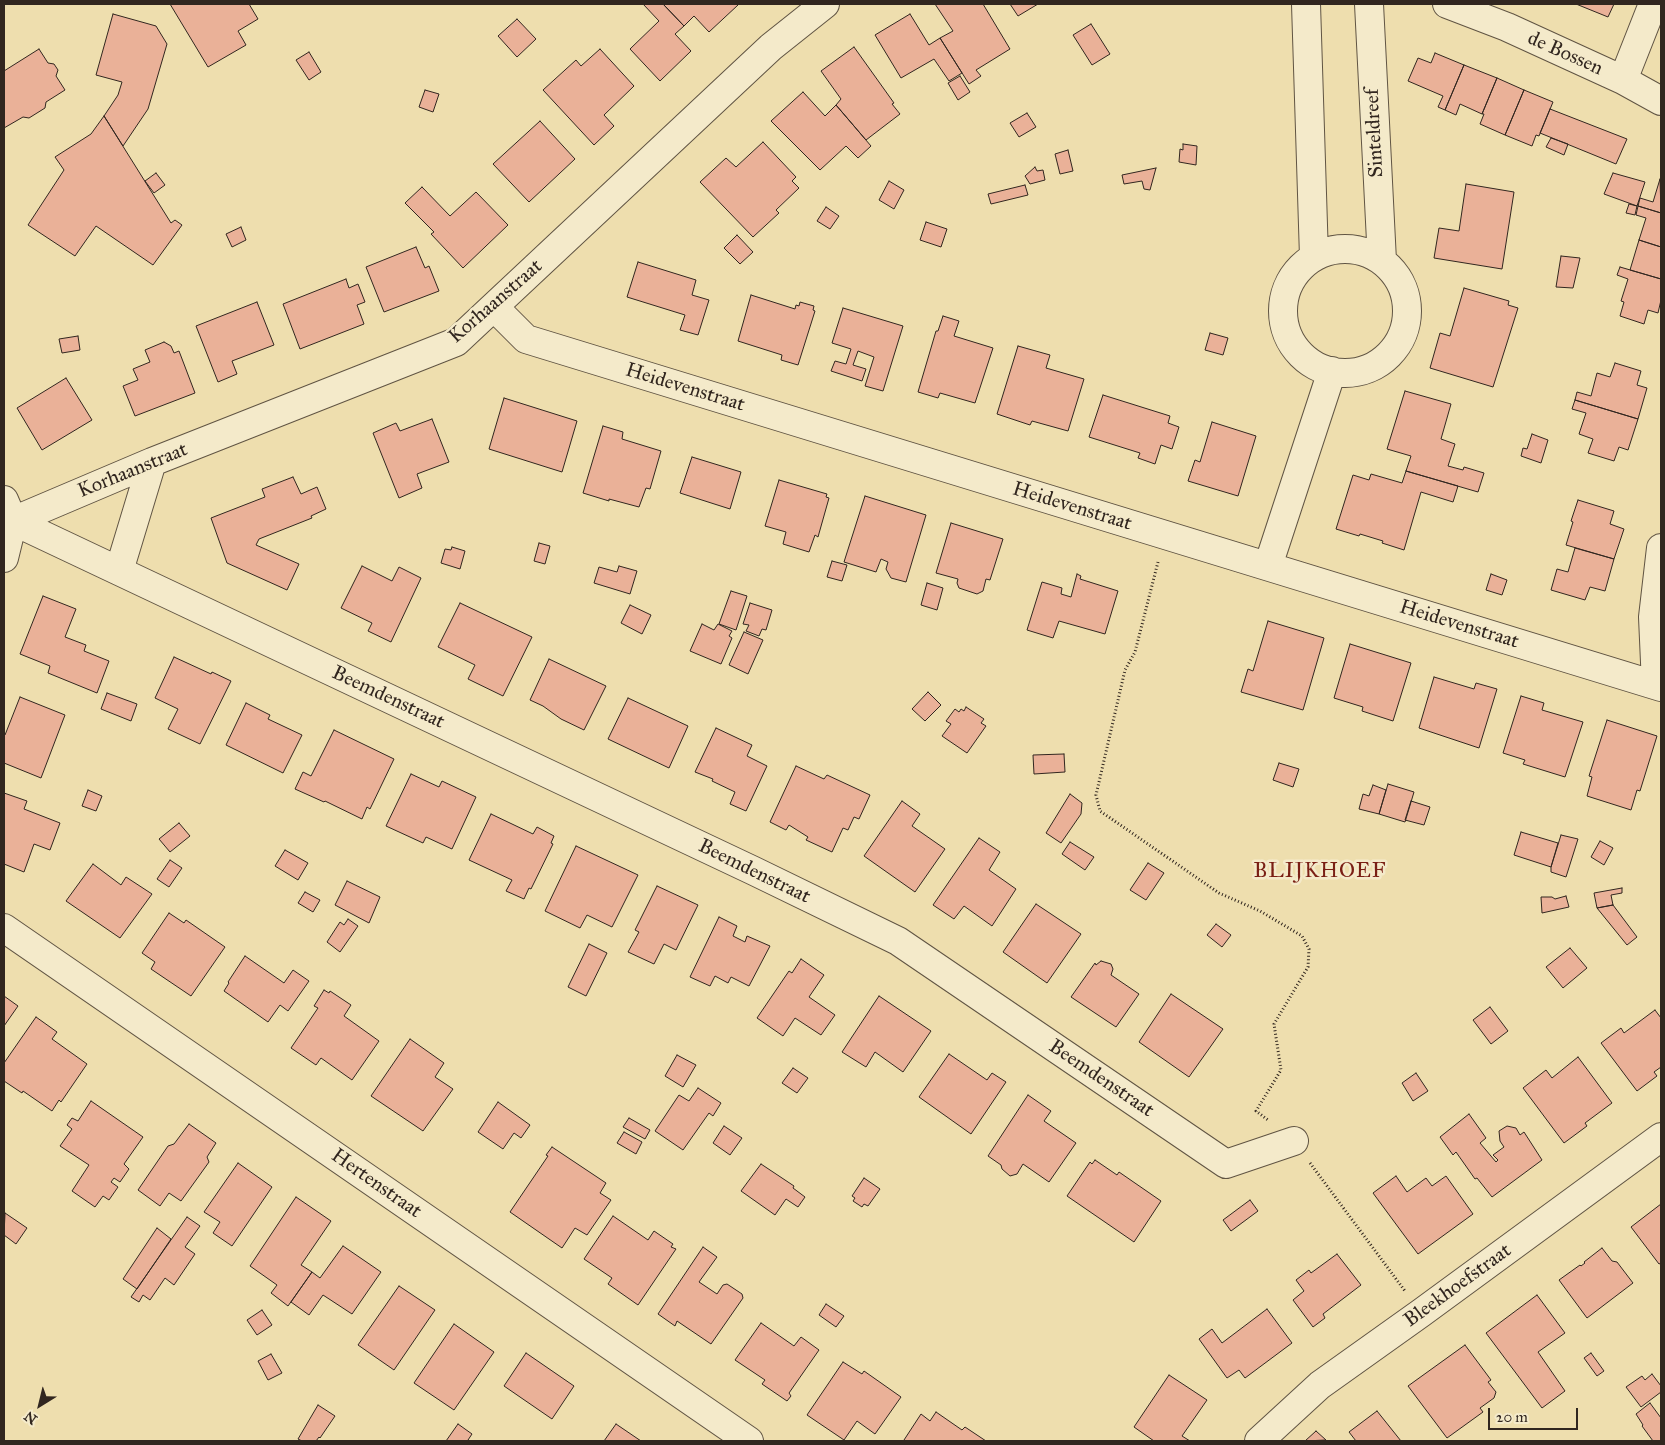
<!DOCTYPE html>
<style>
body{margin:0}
#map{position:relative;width:1665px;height:1445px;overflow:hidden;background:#eedeae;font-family:"IM FELL Great Primer",serif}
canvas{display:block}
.frame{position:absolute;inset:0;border:5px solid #31261f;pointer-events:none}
.north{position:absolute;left:15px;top:1380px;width:50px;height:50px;-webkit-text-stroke:4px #f4eaca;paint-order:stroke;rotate:216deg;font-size:14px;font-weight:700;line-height:20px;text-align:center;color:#31261f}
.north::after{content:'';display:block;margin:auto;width:18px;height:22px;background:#31261f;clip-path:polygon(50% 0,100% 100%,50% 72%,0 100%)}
.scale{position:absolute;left:1488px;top:1408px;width:90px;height:22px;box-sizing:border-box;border:2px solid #31261f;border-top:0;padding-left:6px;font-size:15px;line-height:18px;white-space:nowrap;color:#31261f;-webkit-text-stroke:4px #f4eaca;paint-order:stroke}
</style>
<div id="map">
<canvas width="1665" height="1445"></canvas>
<div class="frame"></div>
<div class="north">N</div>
<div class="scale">20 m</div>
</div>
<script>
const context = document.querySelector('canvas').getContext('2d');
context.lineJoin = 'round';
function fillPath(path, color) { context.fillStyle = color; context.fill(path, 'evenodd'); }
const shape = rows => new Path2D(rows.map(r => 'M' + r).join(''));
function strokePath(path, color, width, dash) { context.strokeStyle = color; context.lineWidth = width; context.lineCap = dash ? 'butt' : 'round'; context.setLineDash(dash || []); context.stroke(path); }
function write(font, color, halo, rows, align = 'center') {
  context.font = font + ' "IM FELL Great Primer",serif'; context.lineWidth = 5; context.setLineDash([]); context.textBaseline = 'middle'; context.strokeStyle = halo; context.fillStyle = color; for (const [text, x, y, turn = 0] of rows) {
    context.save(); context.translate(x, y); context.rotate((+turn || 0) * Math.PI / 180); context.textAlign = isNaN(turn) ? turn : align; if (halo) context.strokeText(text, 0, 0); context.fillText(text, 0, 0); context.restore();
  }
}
const building = shape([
 [170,4,249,4,258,19,238,31,246,45,208,67,170,4],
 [643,4,663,4,684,26,675,34,691,51,660,81,630,49,659,21,643,4],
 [663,4,737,4,738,5,709,32,694,16,684,26,663,4],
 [935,4,983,4,1010,49,976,70,981,76,969,84,940,38,953,31,935,4],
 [1010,4,1038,4,1018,16,1010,4],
 [1576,4,1614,4,1608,17,1576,4],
 [113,14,156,26,167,44,148,109,123,146,104,116,118,95,122,82,96,75,113,14],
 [910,14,929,45,940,38,962,73,949,81,934,59,901,78,875,35,910,14],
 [517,19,536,39,517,57,498,36,517,19],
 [1091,24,1110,54,1092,65,1073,35,1091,24],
 [854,47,894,103,892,104,900,114,866,140,836,105,841,99,821,71,854,47],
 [39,49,48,63,54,64,58,70,56,76,65,90,46,102,45,108,29,118,23,117,4,128,4,71,39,49],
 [600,49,634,86,604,115,614,126,594,145,543,90,576,60,581,66,600,49],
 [309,52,321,72,309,80,296,60,309,52],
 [1435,53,1464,65,1445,110,1438,107,1443,96,1408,81,1418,58,1431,63,1435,53],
 [1464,65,1497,78,1482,114,1460,104,1456,115,1445,110,1464,65],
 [960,76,970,92,958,100,948,83,960,76],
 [1497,78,1524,90,1505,135,1480,124,1484,114,1482,114,1497,78],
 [425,90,439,94,433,112,419,107,425,90],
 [1524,90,1553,102,1539,136,1536,135,1532,146,1505,135,1524,90],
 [803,92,825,116,836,105,871,146,858,158,846,146,820,170,771,121,803,92],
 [1550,109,1627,139,1616,164,1540,133,1550,109],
 [1027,113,1036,127,1019,137,1010,123,1027,113],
 [104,116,171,223,175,220,182,225,153,265,96,226,75,256,28,225,64,170,55,157,91,134,104,116],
 [540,121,575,159,529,202,493,164,540,121],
 [1551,138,1568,144,1564,155,1546,147,1551,138],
 [763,142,796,177,792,181,799,188,776,210,779,213,753,237,700,182,726,158,736,167,763,142],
 [1183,144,1197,146,1196,165,1179,162,1180,149,1183,150,1183,144],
 [1068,150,1073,171,1060,174,1055,154,1068,150],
 [1035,167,1037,171,1043,170,1045,180,1030,184,1025,176,1035,167],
 [1156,168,1150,190,1144,189,1142,181,1124,184,1122,175,1156,168],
 [156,173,165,185,154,193,145,181,156,173],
 [1613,173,1645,182,1637,206,1604,194,1613,173],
 [1660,179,1661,213,1638,206,1640,198,1653,202,1660,179],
 [889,181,904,190,894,209,879,200,889,181],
 [1466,184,1514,192,1502,269,1434,258,1439,228,1459,231,1466,184],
 [1025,185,1028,195,991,204,988,194,1025,185],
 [422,187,450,216,476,192,508,225,463,268,431,234,434,232,405,203,422,187],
 [1629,204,1637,206,1635,215,1626,213,1629,204],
 [1638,206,1661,213,1661,247,1639,240,1646,218,1636,215,1638,206],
 [826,207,839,216,830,229,817,221,826,207],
 [926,222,947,229,941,247,920,240,926,222],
 [241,227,246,240,232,247,226,234,241,227],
 [737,235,753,252,740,264,724,248,737,235],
 [1639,240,1661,247,1661,279,1630,270,1639,240],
 [416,247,425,268,429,266,439,291,384,312,366,267,416,247],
 [1561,256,1580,258,1573,288,1556,287,1561,256],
 [638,262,696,280,692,295,709,300,698,335,680,330,685,315,627,297,638,262],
 [1620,267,1661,279,1661,300,1658,313,1648,310,1644,324,1620,316,1624,302,1621,301,1628,279,1617,275,1620,267],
 [346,279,349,288,358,284,365,302,357,305,364,324,300,349,283,304,346,279],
 [1464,288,1509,301,1508,305,1518,308,1493,387,1430,368,1440,333,1450,336,1464,288],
 [751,295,795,309,796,305,799,306,800,302,814,306,813,310,815,311,798,365,781,360,782,355,738,341,751,295],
 [257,302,274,345,232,361,237,374,218,382,196,326,257,302],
 [843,308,903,326,883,391,865,386,874,357,858,351,853,365,866,369,862,381,831,371,835,361,846,364,851,349,832,343,843,308],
 [943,316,959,321,954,336,993,348,975,403,940,393,938,398,918,392,936,331,938,331,943,316],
 [1210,333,1228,338,1223,355,1205,350,1210,333],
 [78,336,80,350,62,353,59,339,78,336],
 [164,342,171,346,174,353,179,351,195,393,135,416,123,386,138,380,133,369,150,362,145,350,164,342],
 [1018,346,1050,355,1046,368,1084,379,1068,431,1032,421,1030,425,997,414,1018,346],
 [1615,363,1641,371,1637,385,1647,388,1638,419,1575,400,1577,392,1591,396,1597,373,1610,377,1615,363],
 [66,378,92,420,42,450,17,408,66,378],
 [1405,391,1451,404,1441,439,1455,444,1448,466,1463,470,1464,467,1484,473,1478,492,1406,471,1411,456,1387,449,1405,391],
 [1103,395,1170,416,1168,423,1179,427,1172,449,1161,445,1155,464,1138,458,1140,453,1089,437,1103,395],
 [504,398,577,421,562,472,489,449,504,398],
 [1575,400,1638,419,1628,450,1619,447,1614,461,1588,453,1593,439,1579,434,1586,413,1572,409,1575,400],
 [432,419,449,462,417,474,422,488,399,498,373,433,396,423,400,431,432,419],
 [1212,422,1256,436,1238,496,1188,481,1195,460,1200,462,1212,422],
 [603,426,623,432,622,439,661,451,650,489,646,488,639,507,609,499,609,501,583,493,603,426],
 [1532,434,1548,440,1541,463,1521,456,1523,448,1527,449,1532,434],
 [692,457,741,472,730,509,680,493,692,457],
 [1406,471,1458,486,1453,502,1421,492,1404,550,1382,543,1383,541,1360,534,1359,536,1336,529,1353,475,1369,480,1371,474,1402,483,1406,471],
 [293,477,301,494,317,487,326,509,311,516,312,518,259,539,256,545,299,564,287,590,227,563,211,518,265,497,262,489,293,477],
 [779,480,827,494,826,497,829,498,818,537,815,535,809,552,783,544,786,532,765,526,779,480],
 [865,496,926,515,906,582,891,578,886,569,888,562,881,559,876,572,844,562,865,496],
 [1578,500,1614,511,1610,524,1624,529,1614,559,1566,545,1573,522,1571,521,1578,500],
 [951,523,1003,539,990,580,986,579,983,591,977,594,959,588,957,583,958,579,936,573,951,523],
 [539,543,550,546,545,564,534,561,539,543],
 [452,547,465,551,460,569,441,563,445,549,451,550,452,547],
 [1575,548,1614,559,1605,591,1590,587,1585,600,1551,590,1557,569,1568,572,1575,548],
 [832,561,847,565,842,581,827,577,832,561],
 [362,566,392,581,399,567,421,578,391,642,368,631,372,623,341,608,362,566],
 [619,566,637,571,630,594,594,583,599,567,617,572,619,566],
 [1077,574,1081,576,1080,579,1118,591,1105,634,1059,621,1053,638,1027,630,1042,582,1062,588,1061,594,1071,597,1077,574],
 [1491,574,1507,580,1502,595,1486,590,1491,574],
 [927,583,943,588,937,610,921,605,927,583],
 [731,591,747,596,736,630,719,624,731,591],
 [43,596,76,609,65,637,86,645,84,651,109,661,97,693,48,673,50,666,20,654,43,596],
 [460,603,532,637,503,696,468,679,475,665,438,647,460,603],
 [750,603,772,610,766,630,762,629,759,636,746,631,749,625,743,624,750,603],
 [630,605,651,615,642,634,621,623,630,605],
 [1268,621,1324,638,1303,710,1241,692,1248,669,1253,671,1268,621],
 [702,624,714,630,718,624,732,631,729,636,732,638,721,664,690,651,702,624],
 [744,632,763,640,748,674,729,665,744,632],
 [1350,644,1411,663,1393,721,1362,711,1363,707,1334,698,1350,644],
 [174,657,211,674,212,672,231,681,200,744,168,729,178,709,155,698,174,657],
 [549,659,606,686,584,730,561,719,543,706,530,700,549,659],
 [1434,677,1474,689,1476,683,1497,689,1479,748,1419,728,1434,677],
 [928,692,941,705,925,721,912,709,928,692],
 [107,693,137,704,131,721,101,709,107,693],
 [1521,696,1544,703,1542,710,1583,722,1565,777,1523,764,1525,760,1503,753,1521,696],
 [20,697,65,715,41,778,4,763,4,735,5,735,20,697],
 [628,698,688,726,669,768,608,739,628,698],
 [246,703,270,715,268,719,302,735,283,773,226,745,246,703],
 [966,707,984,719,981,723,986,726,967,753,942,736,951,724,946,721,955,709,959,712,961,709,964,711,966,707],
 [1607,720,1657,736,1640,791,1637,790,1631,810,1587,796,1592,777,1589,776,1607,720],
 [716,728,752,745,747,756,767,766,746,811,730,804,735,792,712,781,713,779,695,772,716,728],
 [334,730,394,759,370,809,367,807,362,819,325,801,324,802,295,789,303,772,311,776,334,730],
 [1064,754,1065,772,1034,774,1033,755,1064,754],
 [1279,763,1299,769,1293,787,1273,780,1279,763],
 [796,766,824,779,827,775,870,795,859,819,854,817,848,830,843,828,832,852,806,840,808,837,789,825,786,830,770,822,796,766],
 [411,774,439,787,442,781,476,797,452,849,426,837,423,843,386,826,411,774],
 [1388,784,1414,792,1405,822,1379,814,1388,784],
 [1373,785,1386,790,1379,814,1359,809,1363,794,1369,796,1373,785],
 [88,790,102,796,96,811,82,806,88,790],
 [4,793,27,801,24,809,60,823,50,850,34,844,24,872,4,864,4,793],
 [1070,794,1082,803,1081,814,1061,843,1046,833,1070,794],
 [902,801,920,814,912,826,945,849,915,892,864,856,902,801],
 [1411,801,1430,807,1424,825,1405,820,1411,801],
 [491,814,533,834,537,827,554,836,551,843,553,844,531,889,529,888,524,899,506,891,512,880,469,860,491,814],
 [179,823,190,836,170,852,159,839,179,823],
 [1521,832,1558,843,1551,867,1514,855,1521,832],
 [1561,835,1578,839,1566,877,1551,872,1551,867,1561,835],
 [979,838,1000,852,989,870,1016,889,992,926,964,906,954,919,933,905,979,838],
 [1600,841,1613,848,1604,865,1591,857,1600,841],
 [1070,842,1094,857,1085,870,1062,854,1070,842],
 [576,846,638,875,612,927,587,915,580,928,545,911,576,846],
 [285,850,308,863,298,880,275,866,285,850],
 [170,860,182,868,169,887,157,879,170,860],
 [1148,863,1164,873,1146,900,1130,890,1148,863],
 [93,864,121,885,126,877,152,894,120,938,66,901,93,864],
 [347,881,380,897,369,923,335,905,347,881],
 [657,886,698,905,676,950,664,944,654,964,628,952,639,932,635,930,657,886],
 [1622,888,1622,893,1611,895,1613,905,1597,908,1594,893,1622,888],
 [305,892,320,900,313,912,298,903,305,892],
 [1566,896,1569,907,1542,913,1541,897,1552,897,1555,899,1566,896],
 [1036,904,1081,934,1047,983,1003,952,1036,904],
 [1613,905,1637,937,1627,945,1597,908,1613,905],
 [169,913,184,923,186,920,225,947,191,996,151,969,155,962,142,953,169,913],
 [719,917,737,926,733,936,745,942,747,936,770,946,749,986,731,977,728,983,715,976,710,986,690,977,719,917],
 [348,919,358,926,340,952,327,942,340,922,344,925,348,919],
 [1216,924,1231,935,1222,947,1207,935,1216,924],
 [589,944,607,953,586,996,568,987,589,944],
 [1570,948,1587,968,1563,988,1546,967,1570,948],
 [245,956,284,983,293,970,309,981,288,1011,280,1005,268,1022,224,991,229,983,228,982,245,956],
 [801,959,824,975,809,997,835,1015,821,1035,795,1018,783,1036,757,1018,789,971,792,973,801,959],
 [1101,961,1111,964,1113,969,1111,975,1139,994,1116,1027,1071,997,1095,963,1096,965,1101,961],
 [324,990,329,993,330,991,351,1005,344,1016,379,1041,352,1080,321,1058,316,1065,291,1048,318,1008,314,1006,324,990],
 [1171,994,1223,1029,1189,1077,1139,1042,1171,994],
 [4,996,18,1006,4,1026,4,996],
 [879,996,931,1031,903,1072,875,1052,866,1067,842,1052,879,996],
 [1490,1007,1508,1031,1491,1044,1473,1020,1490,1007],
 [1655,1010,1661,1018,1661,1067,1654,1072,1657,1076,1637,1091,1601,1043,1621,1028,1624,1033,1655,1010],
 [36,1017,57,1032,52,1039,87,1064,61,1102,59,1100,52,1111,23,1091,22,1093,4,1081,4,1063,36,1017],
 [410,1039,444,1063,435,1077,453,1089,423,1131,371,1096,410,1039],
 [949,1054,987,1080,992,1073,1006,1082,971,1134,919,1097,949,1054],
 [677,1055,696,1065,683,1087,665,1076,677,1055],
 [1578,1057,1612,1103,1585,1123,1587,1126,1564,1143,1523,1088,1546,1070,1552,1078,1578,1057],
 [793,1068,808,1078,797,1093,782,1083,793,1068],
 [1416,1073,1428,1091,1413,1101,1402,1083,1416,1073],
 [698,1088,721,1103,713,1116,709,1113,683,1150,655,1131,679,1095,689,1101,698,1088],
 [1028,1095,1051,1111,1044,1121,1076,1143,1049,1182,1023,1164,1017,1174,1010,1176,1002,1169,1001,1165,988,1156,1028,1095],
 [91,1101,143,1137,124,1164,129,1169,120,1182,114,1178,111,1182,118,1187,109,1200,103,1196,95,1207,72,1191,89,1165,60,1146,72,1129,67,1125,72,1118,78,1121,91,1101],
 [498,1102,530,1125,521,1138,514,1133,503,1149,478,1132,498,1102],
 [1469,1114,1486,1138,1480,1143,1496,1162,1498,1160,1493,1155,1504,1147,1500,1141,1499,1131,1507,1126,1516,1128,1520,1135,1524,1132,1542,1160,1492,1197,1477,1178,1475,1179,1456,1152,1453,1155,1440,1137,1469,1114],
 [629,1118,650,1130,645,1139,623,1127,629,1118],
 [189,1124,216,1143,207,1157,209,1162,181,1201,169,1193,160,1206,138,1190,168,1146,174,1144,189,1124],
 [724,1126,742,1138,730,1155,713,1143,724,1126],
 [624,1132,642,1142,636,1154,617,1143,624,1132],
 [552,1147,606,1183,600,1193,611,1200,587,1235,575,1228,562,1248,510,1212,548,1156,546,1155,552,1147],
 [1095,1160,1117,1175,1119,1172,1161,1201,1134,1242,1067,1196,1090,1162,1092,1164,1095,1160],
 [238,1163,272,1187,232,1246,213,1233,220,1222,204,1212,238,1163],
 [761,1164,794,1186,793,1188,805,1197,798,1207,786,1199,775,1215,741,1191,761,1164],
 [1396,1176,1407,1192,1426,1178,1432,1186,1446,1176,1473,1214,1418,1254,1373,1193,1396,1176],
 [864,1178,880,1189,868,1206,864,1204,862,1207,853,1201,855,1198,852,1196,864,1178],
 [296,1197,331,1221,301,1265,312,1272,288,1306,271,1293,277,1285,250,1266,296,1197],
 [1250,1200,1258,1211,1231,1231,1223,1220,1250,1200],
 [1661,1204,1661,1263,1659,1264,1631,1227,1661,1204],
 [5,1213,27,1228,16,1244,4,1235,5,1213],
 [613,1216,648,1240,654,1231,673,1244,671,1247,676,1249,638,1305,608,1284,612,1278,584,1259,613,1216],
 [187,1217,200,1226,185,1247,195,1254,174,1285,165,1278,150,1300,143,1295,139,1302,131,1297,187,1217],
 [157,1228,171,1239,137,1289,123,1279,157,1228],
 [343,1246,381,1272,352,1314,323,1295,309,1315,291,1302,312,1272,320,1278,343,1246],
 [703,1247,717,1257,699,1282,717,1294,723,1285,727,1284,742,1294,743,1298,711,1344,677,1321,675,1326,658,1314,703,1247],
 [1602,1248,1612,1261,1617,1262,1633,1283,1587,1318,1559,1280,1580,1265,1581,1266,1585,1263,1584,1262,1602,1248],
 [1337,1254,1361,1285,1323,1314,1325,1318,1313,1327,1293,1300,1304,1291,1296,1280,1309,1270,1311,1273,1337,1254],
 [399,1286,435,1310,394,1370,358,1345,399,1286],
 [1537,1295,1565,1333,1538,1352,1565,1391,1542,1408,1486,1333,1537,1295],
 [826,1304,844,1316,836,1327,819,1315,826,1304],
 [1267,1309,1292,1343,1245,1378,1239,1370,1227,1378,1199,1339,1212,1329,1222,1343,1267,1309],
 [262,1310,272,1325,257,1335,247,1320,262,1310],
 [761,1323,794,1346,801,1337,819,1350,789,1393,791,1396,787,1401,762,1384,765,1380,735,1360,761,1323],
 [454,1324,494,1352,454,1410,414,1383,454,1324],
 [1465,1345,1491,1380,1488,1382,1496,1392,1494,1398,1480,1408,1483,1412,1447,1438,1408,1386,1465,1345],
 [526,1353,574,1386,552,1419,504,1386,526,1353],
 [1591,1353,1604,1371,1597,1376,1584,1358,1591,1353],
 [271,1354,282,1373,268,1380,258,1361,271,1354],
 [843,1362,862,1374,864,1371,901,1397,875,1434,857,1421,844,1440,807,1415,843,1362],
 [1652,1374,1661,1386,1661,1392,1641,1407,1626,1387,1642,1376,1645,1380,1652,1374],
 [1169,1375,1207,1400,1182,1436,1190,1441,1154,1441,1134,1427,1169,1375],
 [1650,1403,1661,1418,1661,1441,1653,1441,1642,1426,1643,1425,1636,1414,1650,1403],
 [318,1405,335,1416,320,1438,319,1437,316,1441,302,1441,298,1439,318,1405],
 [1377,1411,1401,1441,1356,1441,1349,1432,1377,1411],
 [936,1412,962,1430,965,1427,986,1441,906,1441,904,1440,921,1414,930,1421,936,1412],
 [458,1424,472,1434,468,1440,470,1441,446,1441,458,1424],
 [616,1424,641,1441,604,1441,616,1424],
 [1316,1431,1326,1440,1305,1441,1316,1431]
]);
const path = shape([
 [1158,562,1135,652,1125,670,1096,795,1100,811,1219,893,1260,911,1302,936,1309,949,1308,967,1274,1024,1281,1070,1256,1111,1268,1120],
 [1310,1163,1405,1291]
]);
const minor = shape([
 [1306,4,1314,257],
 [1369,4,1382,261],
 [1447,4,1507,27,1623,80,1661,101],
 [1623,80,1653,4],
 '1283 311a62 62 0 1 1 124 0a62 62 0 1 1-124 0Z',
 [494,307,526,339,1661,687],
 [4,500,13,521,754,871,898,941,1226,1164,1294,1141],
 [13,521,152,462,456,342,771,47,825,4],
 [4,558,13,521],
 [1268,566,1332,371],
 [119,571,152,462],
 [1656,685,1653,617,1661,548],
 [4,928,749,1441],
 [1259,1441,1320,1385,1421,1313,1661,1137]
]);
const streetNames = [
 ["de Bossen",1565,54,24],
 ["Sinteldreef",1375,133,-93],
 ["Korhaanstraat",496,302,-41],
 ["Heidevenstraat",685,388,17],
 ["Korhaanstraat",133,471,-22],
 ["Heidevenstraat",1072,507,17],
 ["Heidevenstraat",1459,625,17],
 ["Beemdenstraat",388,698,25],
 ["Beemdenstraat",754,872,26],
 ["Beemdenstraat",1101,1079,34],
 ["Hertenstraat",376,1184,35],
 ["Bleekhoefstraat",1458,1286,-36]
];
const neighbourhoodNames = [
 ["BLIJKHOEF",1320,872]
];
fillPath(building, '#eab198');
strokePath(building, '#31261f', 1);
strokePath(minor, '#605443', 30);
strokePath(path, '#31261f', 3, [1, 2.5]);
strokePath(minor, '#f4eaca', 28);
write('20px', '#31261f', '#f4eaca', streetNames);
context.letterSpacing = '1px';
write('21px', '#7a1f14', '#f4eaca', neighbourhoodNames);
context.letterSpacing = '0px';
</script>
